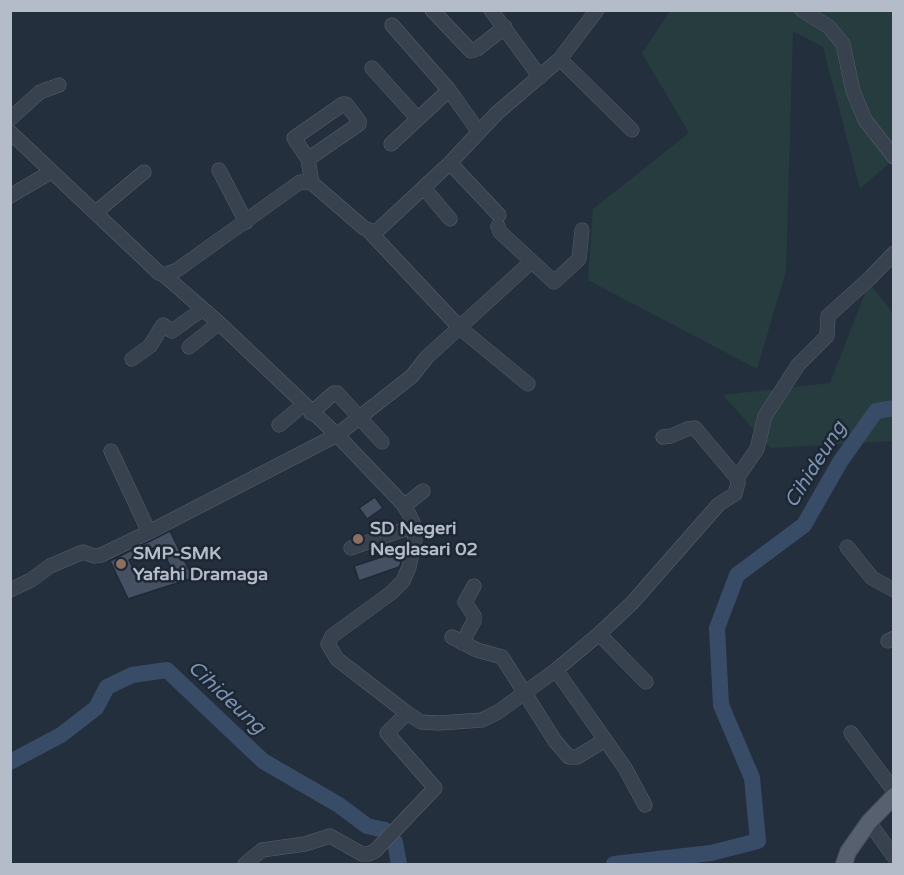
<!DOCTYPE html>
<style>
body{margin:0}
#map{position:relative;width:904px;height:875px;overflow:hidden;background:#242f3e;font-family:"Varela Round",sans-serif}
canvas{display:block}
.frame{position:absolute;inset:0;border:12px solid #b4bcc9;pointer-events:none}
</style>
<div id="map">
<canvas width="904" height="875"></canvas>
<div class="frame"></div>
</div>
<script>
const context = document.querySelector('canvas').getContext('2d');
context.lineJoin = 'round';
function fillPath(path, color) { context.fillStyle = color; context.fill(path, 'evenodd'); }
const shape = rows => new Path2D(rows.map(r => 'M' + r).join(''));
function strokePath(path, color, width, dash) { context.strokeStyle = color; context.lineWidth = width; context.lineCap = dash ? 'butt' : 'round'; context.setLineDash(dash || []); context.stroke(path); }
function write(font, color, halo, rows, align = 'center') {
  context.font = font + ' "Varela Round",sans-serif'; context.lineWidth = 5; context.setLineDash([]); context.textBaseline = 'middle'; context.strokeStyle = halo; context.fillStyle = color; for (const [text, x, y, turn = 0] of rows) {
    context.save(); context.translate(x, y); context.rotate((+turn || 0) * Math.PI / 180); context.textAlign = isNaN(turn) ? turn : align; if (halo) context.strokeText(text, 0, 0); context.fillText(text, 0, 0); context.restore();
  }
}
const green = shape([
 [670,11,893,11,893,160,860,189,823,47,793,31,786,271,757,369,588,280,593,209,689,133,642,53],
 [869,283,893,313,893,441,770,448,723,395,830,383]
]);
const river = shape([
 [10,762,61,735,96,708,107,687,132,675,167,670,263,761,339,805,367,826,385,830,395,842,399,864],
 [614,864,711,853,758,841,752,778,721,705,717,628,737,575,804,525,840,462,876,411,894,408]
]);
const building = shape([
 [375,497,383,508,367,519,359,508,375,497],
 [170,531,192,576,190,579,128,599,110,561,170,531],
 [160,545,171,568,138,579,129,560,160,545],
 [397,552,401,563,399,567,359,581,354,566,397,552]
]);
const minor = shape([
 [432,10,471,51,477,49,505,27],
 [491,10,540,77],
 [802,10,829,27,843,44,853,91,865,120,894,157],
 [392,25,449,90,479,132],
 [560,59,632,130],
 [372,68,418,119],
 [10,119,40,92,59,85],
 [10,132,159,273,164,275,177,270,300,182,312,183,364,228,374,232,378,230,450,163,497,113,560,59,597,10],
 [391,144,449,90],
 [308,159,359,124,359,121,346,104,343,104,294,138,308,159,312,183],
 [450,163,499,215],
 [219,170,246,222],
 [424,188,450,219],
 [10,196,51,172],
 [95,213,144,172],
 [498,226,500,232,554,282,579,259,582,230],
 [369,231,460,328,528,384],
 [164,275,219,323,337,435,403,504,409,514,413,522,415,540,409,567,403,581,391,593,332,636,328,644,337,659,407,713,421,722,439,723,482,720,498,712,556,670,599,634,632,603,719,504,735,494,738,483,737,478,757,449,765,416,798,365,827,336,828,316,870,278,894,253],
 [189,347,219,323],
 [132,359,150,346,163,325,172,331,203,309],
 [311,413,334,393,337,393,382,442],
 [279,425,303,405],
 [663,437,671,436,687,429,695,428,737,478],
 [111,451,149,532],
 [404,506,423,491],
 [847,547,872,578,894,590],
 [351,548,414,526],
 [10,590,31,580,50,566,83,552,94,556,101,555,149,532,337,435,412,376,427,357,531,262],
 [599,634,646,682],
 [452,637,477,650,502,657,555,741,569,757,577,757,605,740],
 [888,641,894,638],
 [462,643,474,621,474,616,465,602,474,586],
 [556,670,625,768,645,805],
 [851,733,894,791],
 [869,822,894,857],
 [245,864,262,850,305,844,330,836,362,854,368,854,375,851,435,788,387,733,407,713]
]);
const major = shape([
 [844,864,848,852,869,822,894,796]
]);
const markers = [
 [358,539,6,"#8d6e63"],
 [121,564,6,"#8d6e63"]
];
const poiNames = [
 ["SD Negeri",370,529],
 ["Neglasari 02",370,550],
 ["SMP-SMK",133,554],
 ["Yafahi Dramaga",133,575]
];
const waterNames = [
 ["Cihideung",816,465,-58],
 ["Cihideung",226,698,43]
];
fillPath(green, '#263c3f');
strokePath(river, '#394c67', 16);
fillPath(building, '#455162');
strokePath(building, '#1f2835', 1.5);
strokePath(minor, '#565f6c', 15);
strokePath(major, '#414a57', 18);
strokePath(minor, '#38414e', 14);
strokePath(major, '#56606e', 16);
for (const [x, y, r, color] of markers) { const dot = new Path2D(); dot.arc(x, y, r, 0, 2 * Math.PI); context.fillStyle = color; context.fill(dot); strokePath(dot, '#1d2633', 2); }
write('bold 18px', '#b4bcc9', '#1d2633', poiNames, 'left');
write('italic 20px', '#7c92b1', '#1d2633', waterNames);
</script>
